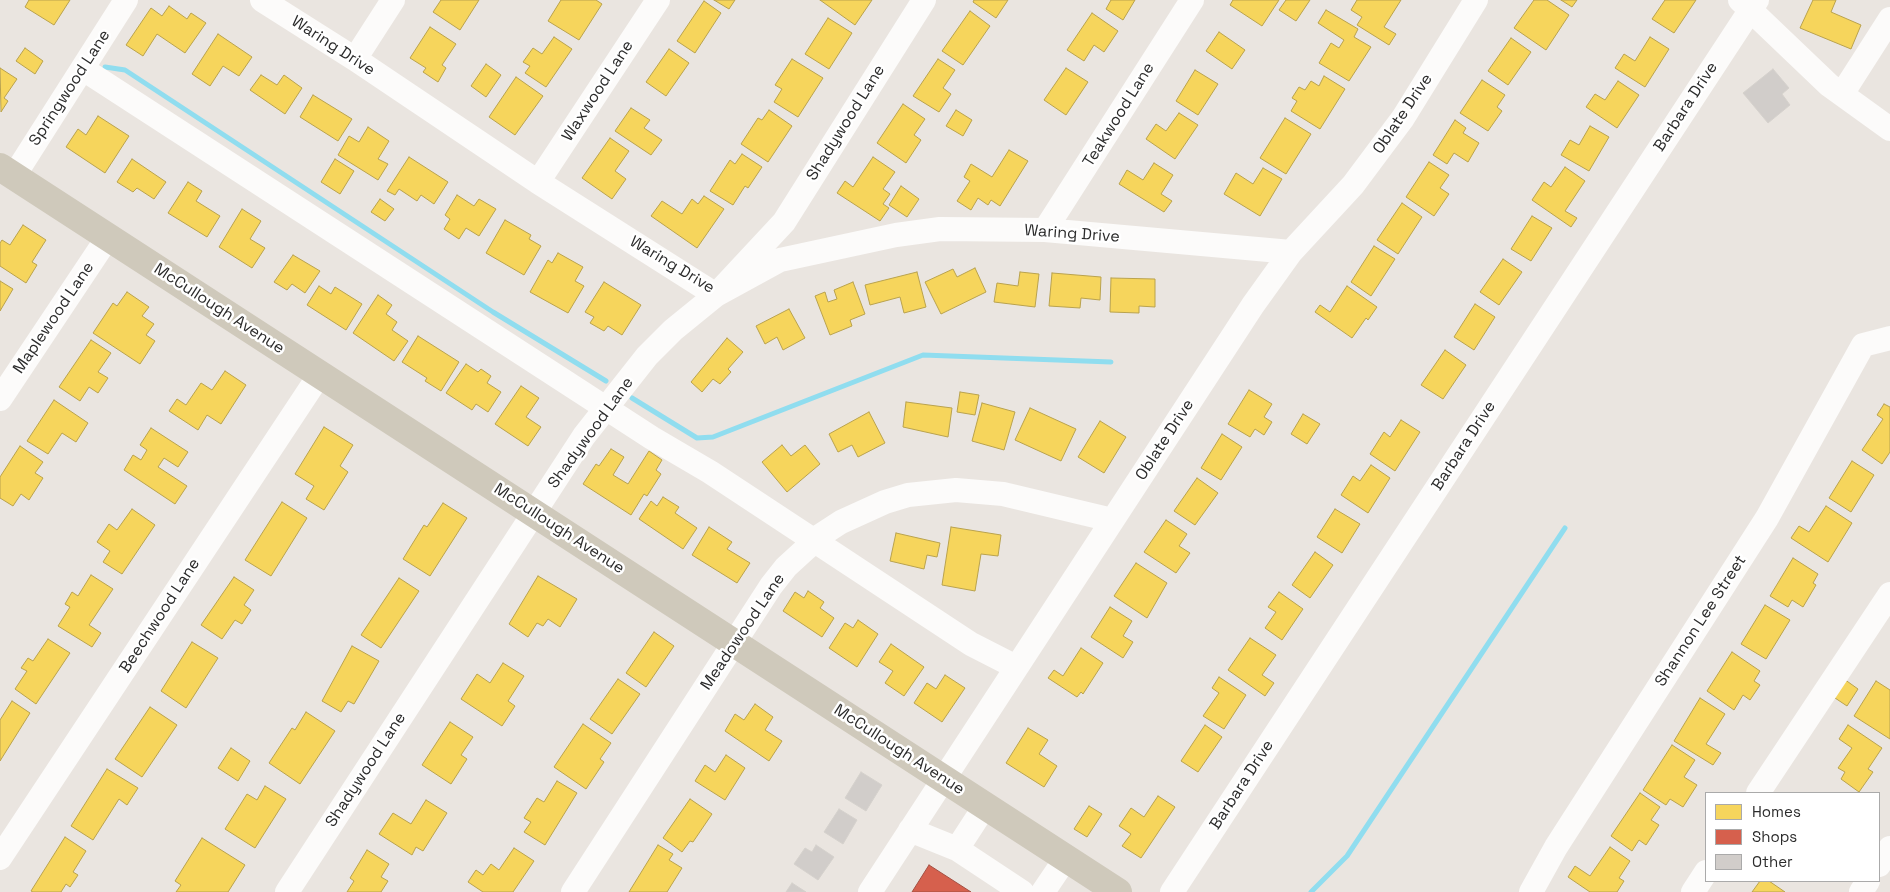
<!DOCTYPE html>
<style>
body{margin:0}
#map{position:relative;width:1890px;height:892px;overflow:hidden;background:#eae5e0;font-family:"Space Grotesk",sans-serif}
canvas{display:block}
.legend{position:absolute;left:1705px;top:792px;width:175px;height:90px;box-sizing:border-box;background:#fff;border:1px solid #aaa;margin:0;padding:6px 9px;list-style:none;font-size:15px;color:#2b2b2b}
.legend li{display:flex;align-items:center;gap:10px;height:25px}
.legend b{width:25px;border:1px solid #aaa}
</style>
<div id="map">
<canvas width="1890" height="892"></canvas>
<ul class="legend">
<li><b style="height:14px;background:#f6d55c"></b>Homes</li>
<li><b style="height:14px;background:#d6604d"></b>Shops</li>
<li><b style="height:14px;background:#d1cdca"></b>Other</li>
</ul>
</div>
<script>
const context = document.querySelector('canvas').getContext('2d');
context.lineJoin = 'round';
function fillPath(path, color) { context.fillStyle = color; context.fill(path, 'evenodd'); }
const shape = rows => new Path2D(rows.map(r => 'M' + r).join(''));
function strokePath(path, color, width, dash) { context.strokeStyle = color; context.lineWidth = width; context.lineCap = dash ? 'butt' : 'round'; context.setLineDash(dash || []); context.stroke(path); }
function write(font, color, halo, rows, align = 'center') {
  context.font = font + ' "Space Grotesk",sans-serif'; context.lineWidth = 5; context.setLineDash([]); context.textBaseline = 'middle'; context.strokeStyle = halo; context.fillStyle = color; for (const [text, x, y, turn = 0] of rows) {
    context.save(); context.translate(x, y); context.rotate((+turn || 0) * Math.PI / 180); context.textAlign = isNaN(turn) ? turn : align; if (halo) context.strokeText(text, 0, 0); context.fillText(text, 0, 0); context.restore();
  }
}
const homes = shape([
 [29,0,70,0,54,25,25,7,29,0],
 [441,0,479,0,460,30,433,12,441,0],
 [561,0,596,0,602,4,579,40,548,21,561,0],
 [714,0,735,0,729,9,714,0],
 [820,0,872,0,855,25,820,0],
 [974,0,1008,0,996,18,973,2,974,0],
 [1111,0,1135,0,1123,20,1106,9,1111,0],
 [1233,0,1279,0,1262,26,1230,5,1233,0],
 [1286,0,1310,0,1296,21,1279,10,1286,0],
 [1357,0,1401,0,1384,27,1396,34,1389,45,1357,25,1362,17,1351,10,1357,0],
 [1534,0,1547,0,1569,15,1546,50,1514,28,1534,0],
 [1561,0,1577,0,1572,7,1561,0],
 [1665,0,1696,0,1674,33,1652,19,1665,0],
 [1813,0,1836,0,1831,12,1861,25,1851,49,1800,28,1813,0],
 [704,1,721,13,695,53,677,41,704,1],
 [169,6,187,19,191,13,206,23,185,53,157,34,143,56,126,45,151,8,162,16,169,6],
 [1326,10,1358,29,1354,37,1371,47,1349,81,1319,63,1331,43,1339,48,1344,40,1318,23,1326,10],
 [970,11,990,26,963,65,942,51,970,11],
 [1092,13,1118,31,1104,52,1094,45,1084,61,1067,50,1092,13],
 [828,18,852,33,829,69,805,54,828,18],
 [430,27,456,44,442,65,446,68,438,82,423,72,426,68,410,58,430,27],
 [1219,32,1245,50,1232,69,1206,51,1219,32],
 [218,34,252,57,239,76,223,66,210,86,192,74,218,34],
 [554,37,572,49,546,87,525,73,530,66,523,62,533,48,542,54,554,37],
 [1650,37,1669,49,1645,87,1615,68,1624,54,1635,61,1650,37],
 [1511,38,1531,52,1508,85,1488,71,1511,38],
 [25,48,43,61,35,74,16,61,25,48],
 [669,49,689,63,666,96,646,82,669,49],
 [792,59,823,78,798,117,774,102,782,89,775,85,792,59],
 [938,59,955,70,943,88,951,94,939,112,913,96,938,59],
 [486,64,501,75,486,97,471,86,486,64],
 [0,68,17,79,4,98,8,101,1,112,0,68],
 [1066,68,1088,82,1066,115,1044,100,1066,68],
 [1195,70,1218,84,1198,115,1176,101,1195,70],
 [261,75,277,85,284,75,302,88,285,114,250,90,261,75],
 [1324,76,1345,89,1320,129,1291,111,1297,101,1292,98,1299,87,1305,90,1311,81,1319,86,1324,76],
 [516,77,543,96,515,135,489,117,516,77],
 [1482,80,1505,95,1497,107,1502,111,1488,131,1460,113,1482,80],
 [1618,81,1639,95,1617,128,1586,107,1595,94,1605,100,1618,81],
 [313,95,352,119,338,141,300,117,313,95],
 [903,104,925,119,914,135,921,140,906,163,877,143,903,104],
 [631,108,650,120,644,128,662,140,651,155,615,131,631,108],
 [769,110,792,126,768,162,741,144,758,118,762,120,769,110],
 [956,110,972,120,963,136,946,126,956,110],
 [1179,113,1198,125,1175,159,1146,139,1156,124,1166,131,1179,113],
 [98,116,129,136,105,173,66,147,78,129,86,135,98,116],
 [1285,118,1311,134,1286,174,1260,158,1285,118],
 [1455,120,1466,128,1463,133,1479,143,1468,162,1454,153,1447,164,1433,155,1455,120],
 [1590,126,1609,137,1589,171,1561,155,1570,140,1579,145,1590,126],
 [368,127,389,141,378,159,388,164,378,180,338,155,349,136,359,142,368,127],
 [610,138,629,151,615,171,626,179,612,199,582,178,610,138],
 [1009,150,1028,161,1000,206,991,200,988,205,978,198,971,210,957,201,970,181,964,177,971,164,992,177,1009,150],
 [742,154,762,167,748,188,745,186,733,205,710,191,730,160,735,164,742,154],
 [409,157,448,182,434,204,421,195,417,201,399,189,395,195,387,191,409,157],
 [873,157,895,172,883,189,890,194,883,204,889,208,880,221,837,193,845,181,853,187,873,157],
 [132,159,166,182,154,199,137,188,133,192,117,182,132,159],
 [335,159,354,171,340,194,321,182,335,159],
 [1429,162,1449,175,1440,188,1449,194,1434,216,1406,197,1429,162],
 [1154,163,1173,175,1161,194,1172,201,1164,212,1119,184,1127,170,1143,180,1154,163],
 [1565,167,1585,181,1565,211,1577,218,1571,227,1532,200,1544,182,1551,187,1565,167],
 [1263,168,1282,179,1260,216,1224,194,1236,173,1253,184,1263,168],
 [188,182,202,191,196,201,220,216,207,237,168,213,188,182],
 [901,186,919,199,907,217,889,205,901,186],
 [457,195,474,206,479,199,496,209,479,236,466,228,459,239,444,229,450,219,445,215,457,195],
 [704,196,724,209,697,248,651,216,662,201,682,214,692,199,698,204,704,196],
 [380,199,394,209,385,221,371,212,380,199],
 [1402,203,1422,217,1398,254,1377,240,1402,203],
 [242,209,261,221,250,239,265,248,252,268,219,247,242,209],
 [1532,216,1552,228,1531,261,1511,249,1532,216],
 [505,220,531,235,529,239,541,246,524,275,486,253,505,220],
 [23,225,46,240,32,262,37,265,26,283,0,266,0,243,2,240,10,245,23,225],
 [1374,246,1395,259,1371,296,1351,282,1374,246],
 [558,253,583,267,575,281,584,286,568,313,530,292,548,260,552,263,558,253],
 [293,255,320,271,305,293,292,284,287,290,274,282,293,255],
 [1503,259,1522,272,1499,305,1480,292,1503,259],
 [975,268,986,292,941,314,925,282,953,269,957,277,975,268],
 [917,272,926,307,904,313,900,297,870,305,865,285,917,272],
 [1020,272,1039,274,1035,307,994,302,997,283,1018,286,1020,272],
 [1052,273,1101,277,1100,300,1081,298,1080,308,1049,306,1052,273],
 [1111,278,1155,279,1155,307,1139,306,1139,313,1110,312,1111,278],
 [0,281,13,289,0,311,0,281],
 [604,282,641,305,622,335,608,326,604,331,590,323,594,317,585,312,604,282],
 [853,282,865,314,850,320,852,326,830,335,815,296,825,292,828,302,837,299,834,290,853,282],
 [319,286,331,294,335,287,362,304,346,330,307,305,319,286],
 [1347,286,1377,307,1368,320,1366,318,1352,338,1315,312,1320,305,1330,312,1347,286],
 [127,292,149,307,142,316,154,324,146,335,155,341,140,364,93,333,113,303,117,306,127,292],
 [378,295,392,305,386,314,397,322,392,330,408,341,394,361,353,333,378,295],
 [1475,304,1495,317,1474,350,1454,337,1475,304],
 [789,309,805,338,783,350,777,337,765,344,756,326,789,309],
 [418,336,459,362,441,391,425,381,427,378,402,362,418,336],
 [727,338,743,352,728,369,731,372,720,384,713,379,702,392,691,382,727,338],
 [91,340,111,353,98,372,108,378,98,393,89,387,80,401,59,387,91,340],
 [1445,350,1466,365,1443,399,1421,385,1445,350],
 [466,364,478,372,481,369,491,376,487,383,501,392,488,412,476,404,472,410,446,393,466,364],
 [225,371,246,385,221,424,207,415,198,430,169,411,177,399,186,405,201,383,212,390,225,371],
 [521,386,539,398,526,417,541,427,528,446,495,424,521,386],
 [1249,390,1272,404,1264,417,1272,422,1264,435,1255,429,1250,437,1228,424,1249,390],
 [960,392,979,395,975,415,957,412,960,392],
 [54,400,88,423,76,442,62,433,48,454,27,441,54,400],
 [906,402,952,408,948,437,903,427,906,402],
 [982,403,1015,412,1004,450,972,441,982,403],
 [1884,404,1890,407,1890,452,1882,464,1862,450,1883,419,1877,415,1884,404],
 [1030,408,1076,429,1061,461,1015,440,1030,408],
 [869,412,885,443,858,457,852,445,838,452,829,434,869,412],
 [1303,414,1320,424,1307,444,1291,434,1303,414],
 [1401,420,1420,432,1395,471,1370,454,1384,432,1390,437,1401,420],
 [1100,421,1126,437,1104,473,1078,457,1100,421],
 [324,427,353,445,340,466,348,472,324,510,306,499,314,486,295,474,324,427],
 [151,428,188,452,178,467,164,458,158,467,187,486,175,504,124,470,133,455,141,460,147,450,140,445,151,428],
 [1222,434,1242,447,1221,480,1201,468,1222,434],
 [782,445,791,456,805,445,820,464,787,492,762,462,782,445],
 [20,446,43,462,35,473,43,478,29,500,21,494,13,506,0,498,0,477,20,446],
 [611,449,624,457,613,475,628,484,649,451,662,460,656,470,661,474,647,496,644,494,631,515,583,484,596,464,599,466,611,449],
 [1852,461,1874,475,1851,512,1829,498,1852,461],
 [1371,465,1390,478,1368,513,1341,495,1353,476,1360,481,1371,465],
 [1197,478,1218,493,1195,525,1174,511,1197,478],
 [663,497,679,507,675,513,697,528,683,549,639,519,651,501,657,506,663,497],
 [282,502,307,518,271,576,245,560,282,502],
 [443,503,467,518,430,576,403,559,424,525,427,527,443,503],
 [1826,506,1852,523,1828,562,1791,538,1799,526,1809,532,1826,506],
 [132,509,155,525,122,574,103,562,110,551,97,542,109,524,117,530,132,509],
 [1335,509,1360,524,1342,553,1317,537,1335,509],
 [1166,520,1187,534,1179,546,1190,553,1176,573,1144,552,1166,520],
 [709,527,732,542,727,549,750,563,737,583,692,555,709,527],
 [951,527,1001,535,998,556,981,554,975,591,942,585,951,527],
 [896,533,940,543,937,557,927,555,924,569,890,561,896,533],
 [1315,552,1333,565,1310,598,1292,585,1315,552],
 [1793,558,1818,574,1813,583,1816,585,1803,607,1792,600,1788,607,1770,596,1793,558],
 [1136,563,1167,583,1147,618,1114,596,1136,563],
 [91,575,113,589,89,625,101,633,92,647,58,626,70,607,65,604,72,592,78,596,91,575],
 [538,576,577,599,560,627,548,619,543,626,537,623,528,637,509,624,538,576],
 [234,577,254,590,244,605,251,610,242,624,235,620,222,639,201,625,234,577],
 [399,578,419,591,381,648,361,635,399,578],
 [808,591,824,602,820,608,834,618,822,637,783,611,795,592,804,598,808,591],
 [1279,592,1303,609,1282,640,1265,628,1276,612,1268,607,1279,592],
 [1765,605,1790,620,1766,659,1741,644,1765,605],
 [1110,607,1132,621,1123,636,1133,642,1123,658,1091,637,1110,607],
 [858,620,878,634,857,667,829,648,845,623,853,628,858,620],
 [654,632,674,646,646,687,626,673,654,632],
 [1250,638,1276,655,1262,675,1274,683,1265,696,1228,670,1250,638],
 [48,639,70,653,36,704,15,689,27,671,21,668,28,658,33,661,48,639],
 [192,642,218,658,186,708,161,691,192,642],
 [891,644,924,667,904,696,885,683,893,671,879,662,891,644],
 [352,646,379,661,354,704,348,701,341,712,322,701,352,646],
 [1081,648,1103,663,1083,694,1081,692,1077,697,1048,678,1054,670,1063,676,1081,648],
 [1732,652,1760,671,1754,681,1760,685,1750,700,1743,695,1734,710,1707,691,1732,652],
 [503,663,524,676,508,701,515,706,502,726,461,699,477,674,490,683,503,663],
 [945,675,965,688,942,722,914,703,927,683,936,689,945,675],
 [1219,677,1246,695,1224,729,1203,716,1219,693,1212,688,1219,677],
 [618,679,640,694,612,734,590,719,618,679],
 [1844,679,1858,689,1847,706,1832,696,1844,679],
 [1876,681,1890,690,1890,739,1854,716,1876,681],
 [1700,698,1725,714,1706,744,1721,753,1713,765,1674,741,1700,698],
 [12,701,30,713,0,761,0,720,12,701],
 [755,704,773,717,765,730,782,741,769,761,725,731,735,714,744,720,755,704],
 [150,707,177,725,142,777,115,759,150,707],
 [306,712,335,731,300,784,269,763,292,728,295,730,306,712],
 [450,722,473,737,461,755,467,759,451,784,422,765,450,722],
 [583,724,611,743,600,759,604,762,586,789,554,767,583,724],
 [1205,725,1222,737,1198,772,1181,761,1205,725],
 [1848,725,1882,748,1868,769,1873,772,1859,792,1841,779,1845,772,1838,768,1852,748,1839,739,1848,725],
 [1028,728,1048,740,1039,754,1057,766,1044,787,1006,763,1028,728],
 [1672,745,1695,760,1684,777,1697,785,1683,807,1670,799,1666,805,1643,790,1672,745],
 [231,748,250,761,238,781,218,768,231,748],
 [726,755,745,768,725,800,695,781,705,765,715,772,726,755],
 [107,769,138,788,127,805,119,799,93,840,71,826,107,769],
 [557,781,577,793,545,845,524,832,531,822,524,818,537,798,544,802,557,781],
 [265,786,286,799,255,848,225,829,247,794,257,800,265,786],
 [1640,793,1660,807,1651,820,1659,825,1646,845,1639,840,1632,851,1611,836,1640,793],
 [1158,796,1175,807,1141,858,1122,846,1131,834,1119,826,1131,808,1144,817,1158,796],
 [690,799,712,814,693,842,690,841,682,852,663,838,690,799],
 [426,800,447,813,423,851,416,847,412,855,379,834,393,813,411,824,426,800],
 [1089,806,1102,814,1087,837,1074,829,1089,806],
 [65,837,86,851,73,872,78,875,70,887,66,884,61,892,33,892,31,891,65,837],
 [202,838,245,865,228,892,176,892,181,885,175,881,202,838],
 [658,845,673,854,669,860,682,868,667,892,629,892,658,845],
 [1610,847,1630,861,1619,878,1624,881,1617,892,1590,892,1568,877,1575,866,1590,876,1610,847],
 [514,848,534,861,513,892,483,892,468,882,476,870,483,875,491,864,499,870,514,848],
 [367,850,389,864,381,877,388,881,381,892,347,892,354,881,350,878,367,850],
 [1760,881,1769,881,1785,892,1752,892,1760,881]
]);
const shops = shape([
 [929,865,971,892,912,892,929,865]
]);
const stream = shape([
 [105,67,125,70,493,312,606,381],
 [632,398,697,438,713,437,923,355,1111,362],
 [1311,892,1347,856,1565,528]
]);
const building = shape([
 [1773,69,1789,88,1782,94,1790,105,1768,123,1743,93,1773,69],
 [861,772,882,785,866,811,845,798,861,772],
 [839,809,857,820,843,844,824,832,839,809],
 [816,845,834,857,818,880,794,864,805,848,812,852,816,845],
 [792,883,806,892,786,892,792,883]
]);
const minor = shape([
 [262,0,355,59,538,182,716,295,780,260,896,235,940,229,1045,230,1291,252],
 [1740,0,1829,85,1890,129],
 [355,59,393,0],
 [83,69,652,438,710,472,971,644,1016,667],
 [1842,94,1890,19],
 [14,176,126,0],
 [538,182,658,0],
 [1045,230,1192,0],
 [0,399,108,237],
 [1758,793,1890,594],
 [985,806,957,849,1022,892],
 [910,830,957,849],
 [0,858,320,374],
 [1879,865,1890,848],
 [287,892,584,436,647,356,673,330,716,295,784,222,924,0],
 [573,892,771,586,786,567,821,535,841,522,885,502,908,495,956,490,1003,494,1112,520],
 [870,892,1253,305,1291,252,1353,185,1403,118,1476,0],
 [1043,892,1066,858],
 [1172,892,1757,0],
 [1531,892,1556,847,1767,518,1863,345,1890,338],
 [1693,892,1706,872],
 [1861,892,1868,881]
]);
const major = shape([
 [0,167,1118,892]
]);
const streetNames = [
 ["Waring Drive",333,46,33],
 ["Springwood Lane",70,88,-57],
 ["Waxwood Lane",598,91,-57],
 ["Barbara Drive",1686,107,-57],
 ["Oblate Drive",1403,114,-56],
 ["Teakwood Lane",1119,115,-58],
 ["Shadywood Lane",846,123,-58],
 ["Waring Drive",1072,234,4],
 ["Waring Drive",672,265,31],
 ["McCullough Avenue",219,309,33],
 ["Maplewood Lane",54,318,-56],
 ["Shadywood Lane",591,433,-54],
 ["Oblate Drive",1165,440,-57],
 ["Barbara Drive",1464,446,-57],
 ["McCullough Avenue",559,529,33],
 ["Beechwood Lane",160,616,-57],
 ["Shannon Lee Street",1701,621,-57],
 ["Meadowood Lane",743,632,-56],
 ["McCullough Avenue",899,750,33],
 ["Shadywood Lane",366,770,-57],
 ["Barbara Drive",1242,785,-57]
];
fillPath(homes, '#f6d55c');
strokePath(homes, '#b9a24d', 1);
fillPath(shops, '#d6604d');
strokePath(shops, '#a35043', 1);
strokePath(stream, '#90ddef', 5);
fillPath(building, '#d1cdca');
strokePath(building, '#d5d1cc', 1);
strokePath(minor, '#fcfbfa', 24);
strokePath(major, '#cfc9bb', 28);
write('16px', '#2b2b2b', '#fff', streetNames);
</script>
